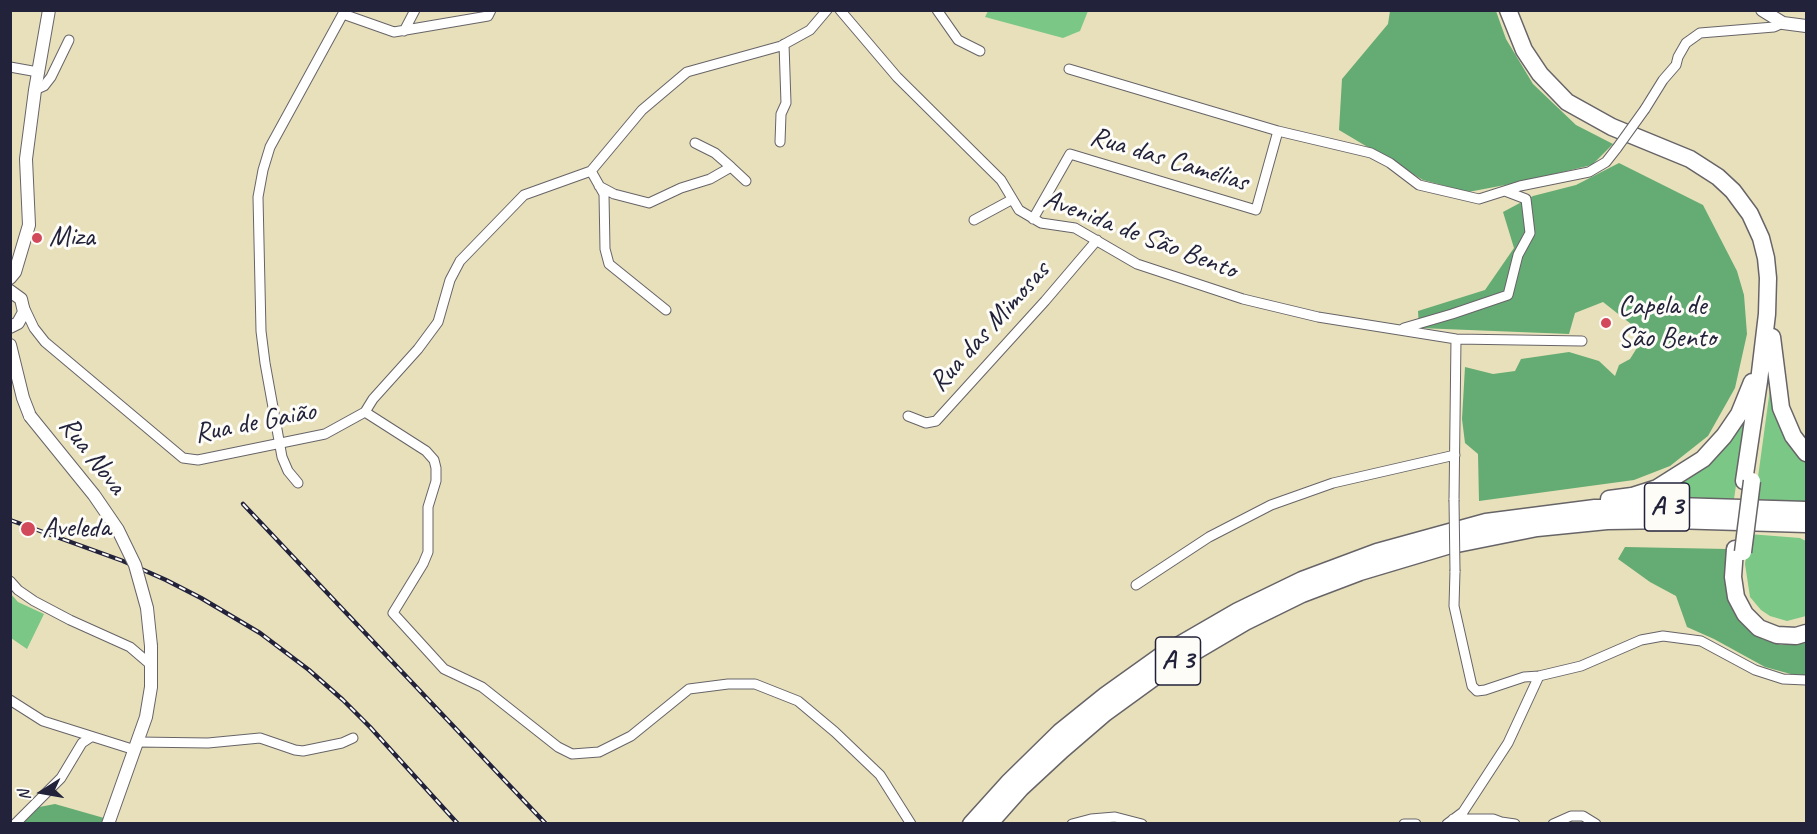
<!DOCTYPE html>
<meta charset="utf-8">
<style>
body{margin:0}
#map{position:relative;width:1817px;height:834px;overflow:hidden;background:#e8e0bb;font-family:Caveat,sans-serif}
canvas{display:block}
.frame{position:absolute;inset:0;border:12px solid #22223b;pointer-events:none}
.north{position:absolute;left:12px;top:762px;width:60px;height:60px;-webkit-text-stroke:4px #fdfcf7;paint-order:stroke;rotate:259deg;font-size:16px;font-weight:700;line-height:24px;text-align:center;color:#22223b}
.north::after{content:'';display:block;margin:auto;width:21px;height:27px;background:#22223b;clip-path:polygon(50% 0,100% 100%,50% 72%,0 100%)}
</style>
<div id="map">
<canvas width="1817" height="834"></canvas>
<div class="frame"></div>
<div class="north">N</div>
</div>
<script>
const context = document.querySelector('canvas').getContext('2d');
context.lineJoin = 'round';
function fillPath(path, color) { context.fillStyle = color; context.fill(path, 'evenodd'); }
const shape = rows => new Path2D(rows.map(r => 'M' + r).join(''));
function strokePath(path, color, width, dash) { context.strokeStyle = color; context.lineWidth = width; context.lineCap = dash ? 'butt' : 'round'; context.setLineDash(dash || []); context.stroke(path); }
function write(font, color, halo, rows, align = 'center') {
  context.font = font + ' Caveat,sans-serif'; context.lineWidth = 6; context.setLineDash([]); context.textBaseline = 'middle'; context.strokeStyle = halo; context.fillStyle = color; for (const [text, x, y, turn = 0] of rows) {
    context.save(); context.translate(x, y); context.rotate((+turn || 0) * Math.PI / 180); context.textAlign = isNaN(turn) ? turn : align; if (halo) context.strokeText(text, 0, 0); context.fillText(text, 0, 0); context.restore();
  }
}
const green = shape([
 [988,11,988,10,1088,11,1080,31,1063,38,985,17],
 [1770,389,1772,402,1783,428,1793,448,1806,463,1806,502,1755,499],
 [1748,404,1734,499,1639,497,1665,489],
 [1749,534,1800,538,1806,541,1806,616,1787,621,1770,616,1761,610,1750,597,1745,564],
 [10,593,18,602,44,614,27,649,11,638]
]);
const forest = shape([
 [1390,11,1496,11,1506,39,1533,84,1576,125,1613,144,1592,165,1516,183,1468,192,1423,180,1339,130,1342,79,1388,24],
 [1619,163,1703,205,1737,271,1744,295,1747,334,1735,388,1708,436,1670,466,1634,480,1479,501,1478,454,1465,443,1462,419,1465,367,1493,374,1515,371,1521,359,1569,352,1599,361,1615,376,1619,365,1630,359,1645,335,1603,302,1575,313,1569,334,1419,328,1418,311,1485,290,1514,248,1503,212,1533,196,1576,185],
 [1625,547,1727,549,1727,594,1740,621,1762,639,1781,645,1806,643,1806,675,1798,676,1765,667,1714,639,1687,627,1676,596,1650,582,1618,559],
 [55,804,104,818,102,823,20,824,34,808]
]);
const minor = shape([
 [840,10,897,77,1001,180,1019,210,1041,223,1075,228,1137,264,1243,299,1318,317,1456,339,1582,341],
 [937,10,958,40,980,51],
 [343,14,394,32,488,16,491,10],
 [404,31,415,10],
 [10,67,38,72],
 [35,90,44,86,51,77,69,40],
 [1645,109,1663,80,1676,65,1678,57,1686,43,1700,33,1774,27,1783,23],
 [1278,131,1371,153,1390,163,1419,185,1479,199,1520,186,1589,172,1606,162,1617,148],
 [780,142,781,114,786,103,784,44],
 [731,167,746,181],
 [591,171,604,194,605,249,609,264,666,310],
 [599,186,614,194,649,203,681,188,710,179,731,167,715,153,695,143],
 [1033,219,1070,154,1256,210,1278,131,1069,69],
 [974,220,1011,200],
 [24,307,34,328,45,342,183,458,198,460,325,434,365,412,373,399,418,349,438,322,450,280,460,261,524,195,591,171,642,110,687,72,781,46,810,30,827,10],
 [1404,328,1452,314,1508,295,1518,255,1530,233,1526,199,1505,191],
 [365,412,426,451,434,460,436,468,436,481,428,507,428,552,423,564,393,613,444,669,482,687,558,747,572,754,599,752,631,736,689,689,728,684,755,684,798,701,835,732,880,775,911,824],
 [908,416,926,423,936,421,1045,301,1097,240],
 [298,483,288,471,282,457,265,363,261,331,258,197,263,170,270,147,345,10],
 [1454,500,1456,339],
 [1455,571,1454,606,1472,686,1477,691,1485,690,1524,677,1539,676,1581,666,1641,640,1663,636,1701,641,1755,670,1783,679,1806,680],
 [10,581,18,590,34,601,70,620,130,647,151,665],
 [1136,585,1209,537,1271,505,1333,483,1455,455],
 [10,700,43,721,135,750],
 [138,742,208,743,260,738,295,750,303,751,342,743,353,738],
 [1453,819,1493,819,1501,822,1515,824],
 [15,824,61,778,82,743,91,737],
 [1072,824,1091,819,1115,817,1142,824],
 [1404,824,1416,824],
 [1447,824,1463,812,1508,743,1539,676],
 [1553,824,1571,816,1583,816,1596,824]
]);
const tertiary = shape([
 [1762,10,1783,23,1806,26],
 [10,278,15,272,29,225,26,159,35,90,49,10],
 [10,291,21,299,24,312,18,323,10,327],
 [10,345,23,398,30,416],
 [108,824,146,717,151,687,151,646]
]);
const motorway = shape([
 [1508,10,1524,50,1540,74,1567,102,1612,127,1690,159,1718,177,1733,191,1750,214,1761,238,1766,258,1768,278,1767,314,1759,381,1744,481],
 [1772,337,1781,408,1793,436,1806,453],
 [1609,499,1632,496,1657,488,1703,459,1724,436,1739,414,1752,382],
 [1735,549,1733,577,1736,597,1745,614,1759,628,1777,635,1796,636,1806,633],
 [971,824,1008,783,1060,732,1106,695,1162,655,1238,611,1302,580,1377,552,1486,522,1595,508,1676,506,1806,510],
 [989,824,1021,788,1062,750,1105,713,1167,668,1245,622,1302,594,1360,572,1447,546,1537,528,1607,521,1673,520,1806,524]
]);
const rail = shape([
 [243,504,546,824],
 [10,520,123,561,166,580,201,598,260,633,309,670,343,700,370,727,458,824]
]);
const minorBridge = shape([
 [1617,148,1645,109],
 [1454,500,1455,571]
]);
const tertiaryBridge = shape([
 [30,416,94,495,118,530,135,565,147,608,151,646]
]);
const motorwayBridge = shape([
 [1743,552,1752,481]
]);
const markers = [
 [37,238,6,"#d1495b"],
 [1606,323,6,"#d1495b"],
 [28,529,8,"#d1495b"]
];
const shields = [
 [1667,507,45],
 [1178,661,45]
];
const shieldNames = [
 ["A 3",1667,507],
 ["A 3",1178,661]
];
const streetNames = [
 ["Rua das Camélias",1169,160,17],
 ["Avenida de São Bento",1140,235,21],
 ["Rua das Mimosas",990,327,-48],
 ["Rua de Gaião",255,423,-11],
 ["Rua Nova",92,456,52]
];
const poiNames = [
 ["Miza",49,238],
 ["Capela de",1618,307],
 ["São Bento",1618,339],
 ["Aveleda",42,529]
];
fillPath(green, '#7bc786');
fillPath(forest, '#64ac73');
strokePath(minor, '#676468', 11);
strokePath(tertiary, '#676468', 14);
strokePath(motorway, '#676468', 19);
strokePath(minor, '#fff', 9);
strokePath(tertiary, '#fff', 12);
strokePath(motorway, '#fff', 16);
strokePath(rail, '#22223b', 4.5);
strokePath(rail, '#fdfcf7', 2, [7]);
strokePath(minorBridge, '#676468', 11, []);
strokePath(tertiaryBridge, '#676468', 14, []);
strokePath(motorwayBridge, '#676468', 19, []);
strokePath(minorBridge, '#fff', 9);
strokePath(tertiaryBridge, '#fff', 12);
strokePath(motorwayBridge, '#fff', 16);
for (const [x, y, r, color] of markers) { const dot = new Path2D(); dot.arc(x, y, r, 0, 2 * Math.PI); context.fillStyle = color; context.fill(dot); strokePath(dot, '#fdfcf7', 2); }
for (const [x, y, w] of shields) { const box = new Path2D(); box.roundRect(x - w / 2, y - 24, w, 48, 4.5); context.fillStyle = '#fdfcf7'; context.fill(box); strokePath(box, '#22223b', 1.5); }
write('bold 27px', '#22223b', null, shieldNames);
write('28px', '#22223b', '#fdfcf7', streetNames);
write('28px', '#22223b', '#fdfcf7', poiNames, 'left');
</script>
